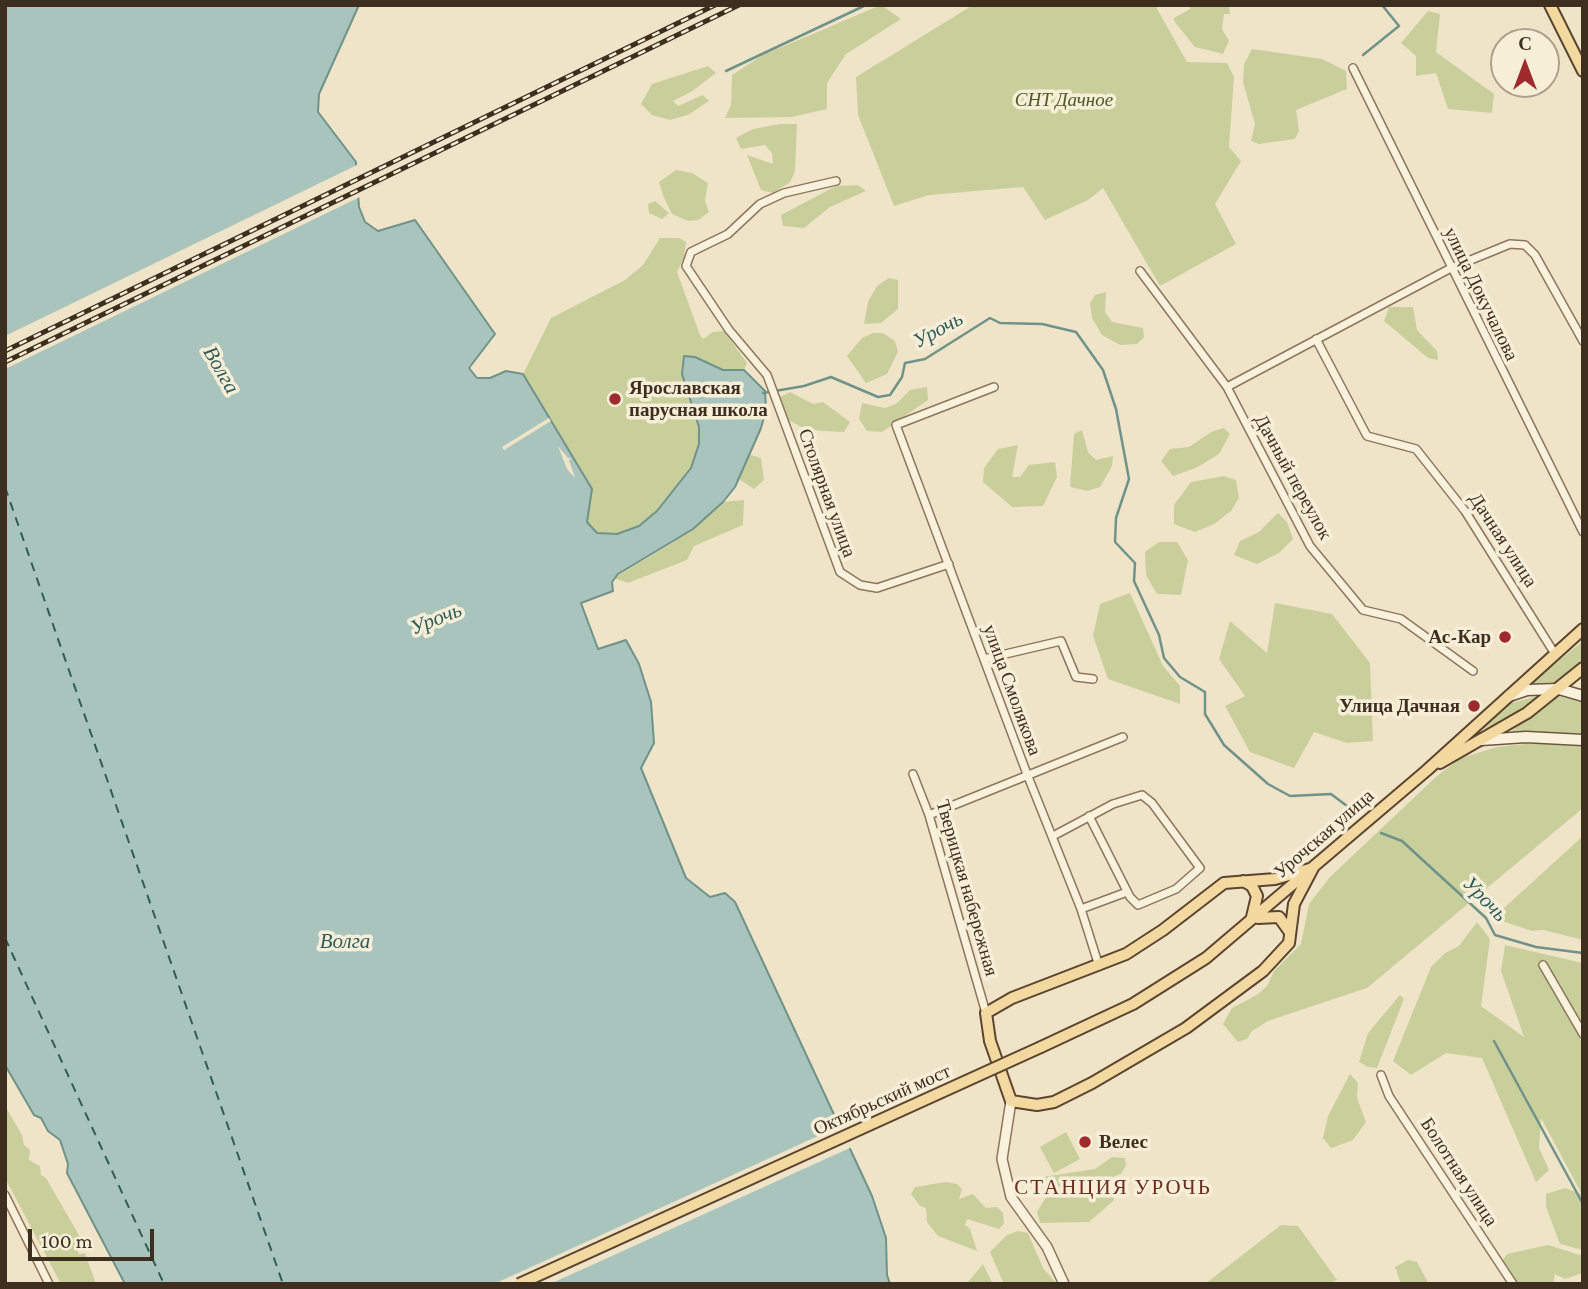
<!DOCTYPE html>
<meta charset="utf-8">
<style>
body{margin:0}
#map{position:relative;width:1588px;height:1289px;overflow:hidden;background:#f0e4c8;font-family:"Crimson Pro",serif}
canvas{display:block}
.frame{position:absolute;inset:0;border:7px solid #3d2e20;pointer-events:none}
.north{position:absolute;left:1490px;top:28px;width:70px;height:70px;box-sizing:border-box;background:#f7eed8;border:2px solid #ada18e;border-radius:50%;rotate:0deg;font-size:19px;font-weight:700;line-height:28px;text-align:center;color:#3d2e20}
.north::after{content:'';display:block;margin:auto;width:24px;height:32px;background:#9e2a2b;clip-path:polygon(50% 0,100% 100%,50% 72%,0 100%)}
.scale{position:absolute;left:28px;top:1229px;width:126px;height:32px;box-sizing:border-box;border:4px solid #3d2e20;border-top:0;padding-left:9px;font-size:21px;line-height:24px;white-space:nowrap;color:#3d2e20;-webkit-text-stroke:5px #f7eed8;paint-order:stroke}
</style>
<div id="map">
<canvas width="1588" height="1289"></canvas>
<div class="frame"></div>
<div class="north">С</div>
<div class="scale">100 m</div>
</div>
<script>
const context = document.querySelector('canvas').getContext('2d');
context.lineJoin = 'round';
function fillPath(path, color) { context.fillStyle = color; context.fill(path, 'evenodd'); }
const shape = rows => new Path2D(rows.map(r => 'M' + r).join(''));
function strokePath(path, color, width, dash) { context.strokeStyle = color; context.lineWidth = width; context.lineCap = dash ? 'butt' : 'round'; context.setLineDash(dash || []); context.stroke(path); }
function write(font, color, halo, rows, align = 'center') {
  context.font = font + ' "Crimson Pro",serif'; context.lineWidth = 7; context.setLineDash([]); context.textBaseline = 'middle'; context.strokeStyle = halo; context.fillStyle = color; for (const [text, x, y, turn = 0] of rows) {
    context.save(); context.translate(x, y); context.rotate((+turn || 0) * Math.PI / 180); context.textAlign = isNaN(turn) ? turn : align; if (halo) context.strokeText(text, 0, 0); context.fillText(text, 0, 0); context.restore();
  }
}
const green = shape([
 [881,5,901,19,846,54,827,83,827,109,792,117,725,118,731,105,732,75,763,55],
 [973,5,1155,5,1187,62,1227,63,1234,77,1229,147,1241,161,1215,204,1236,244,1160,286,1103,188,1088,200,1045,220,1023,187,929,195,894,206,858,115,856,77],
 [1189,5,1229,5,1230,14,1224,14,1222,29,1229,41,1223,54,1195,47,1174,21,1174,18,1190,9],
 [1428,11,1440,14,1436,52,1494,94,1492,113,1448,109,1436,73,1416,76,1416,56,1401,43],
 [1252,49,1322,59,1346,71,1347,89,1296,110,1299,131,1295,139,1259,144,1251,141,1255,124,1243,82,1244,64],
 [708,66,716,73,691,92,673,101,678,106,703,95,709,101,688,115,670,120,652,115,641,104,652,84],
 [780,124,797,124,795,171,790,182,773,193,761,190,747,155,773,164,772,153,765,145,741,149,736,138,753,129],
 [676,170,692,173,708,183,705,201,709,212,698,220,688,221,672,214,664,198,659,182],
 [858,185,866,191,830,207,804,228,783,226,781,215,836,186],
 [655,201,669,213,662,219,649,213,648,204],
 [660,238,679,238,686,242,684,257,677,272,700,335,703,339,713,332,724,331,747,363,744,370,723,370,695,357,682,374,699,427,699,444,691,468,657,511,639,526,617,534,597,533,587,522,591,489,523,374,551,318,625,280,643,265],
 [889,278,898,280,898,309,881,323,864,324,868,302,877,286],
 [1106,292,1105,312,1112,322,1143,328,1144,337,1137,344,1120,345,1102,335,1092,318,1090,303,1095,295],
 [1389,307,1413,307,1417,330,1437,351,1438,360,1428,358,1384,321],
 [873,333,883,333,895,341,898,352,887,374,866,383,847,356,862,338],
 [927,387,928,400,882,432,867,431,859,419,862,403,885,408,896,404,910,390],
 [790,392,813,404,823,402,850,422,844,432,824,431,805,429,788,420,780,397],
 [1224,428,1230,434,1219,454,1196,468,1173,476,1161,461,1170,449,1189,447,1211,432],
 [1082,430,1088,452,1096,460,1113,456,1112,466,1100,487,1087,491,1070,487,1074,434],
 [1018,445,1012,477,1020,477,1029,465,1055,462,1057,477,1043,506,1012,507,983,482,984,468,998,449],
 [751,455,761,458,764,480,754,489,739,479,746,459],
 [1224,476,1236,480,1239,498,1231,511,1214,524,1195,532,1174,524,1174,505,1191,482],
 [744,500,743,525,694,546,687,560,628,583,614,578,672,543,723,502],
 [1278,513,1287,522,1293,539,1279,553,1257,564,1234,555,1240,541,1259,532],
 [1159,542,1177,542,1188,560,1181,595,1157,594,1146,575,1145,552],
 [1130,593,1163,666,1180,686,1180,704,1108,679,1093,636,1100,604],
 [1275,603,1332,614,1370,663,1373,741,1347,743,1314,732,1294,768,1250,752,1225,706,1245,696,1219,659,1230,621,1267,653],
 [1583,641,1583,661,1565,679,1557,684,1526,687],
 [1542,695,1506,719,1472,734,1507,704],
 [1558,696,1583,703,1583,736,1509,733],
 [1536,743,1583,743,1583,808,1367,988,1268,1021,1252,1031,1247,1039,1238,1042,1223,1024,1232,1008,1257,995,1267,986,1274,971,1301,944,1309,904,1330,877,1437,776,1461,758,1497,747],
 [1583,836,1583,940,1543,930,1532,931,1493,918],
 [1477,922,1490,939,1481,1006,1524,1037,1501,971,1505,945,1583,963,1583,1196,1541,1118,1539,1148,1549,1170,1536,1182,1482,1058,1446,1053,1411,1075,1393,1061,1431,967,1445,953,1459,946],
 [1400,995,1404,999,1377,1068,1368,1067,1359,1062,1368,1033],
 [1350,1074,1358,1083,1357,1098,1366,1122,1353,1140,1331,1148,1323,1138,1328,1116],
 [5,1106,22,1135,24,1145,30,1150,29,1160,40,1166,41,1175,46,1178,80,1237,75,1244,79,1254,85,1253,96,1284,61,1284,5,1178],
 [1066,1132,1080,1159,1054,1173,1040,1147],
 [1112,1157,1125,1158,1126,1165,1121,1174,1104,1180,1057,1187,1040,1185,1030,1179,1095,1169],
 [946,1182,957,1184,962,1189,959,1199,973,1194,986,1208,997,1207,1003,1213,1004,1224,999,1229,967,1219,965,1225,970,1229,977,1251,938,1236,927,1222,926,1208,920,1206,911,1194,915,1187],
 [1565,1188,1581,1194,1583,1198,1583,1250,1560,1244,1546,1207,1546,1194],
 [1100,1190,1117,1192,1113,1201,1089,1222,1040,1223,1037,1212,1046,1197],
 [1281,1225,1298,1226,1337,1280,1328,1284,1205,1284],
 [1018,1231,1028,1233,1043,1268,1057,1284,1004,1284,990,1252,1007,1235],
 [1548,1245,1583,1256,1583,1273,1565,1279,1555,1274,1553,1284,1518,1284,1503,1260,1507,1254],
 [1408,1260,1417,1262,1429,1284,1401,1284,1395,1267],
 [983,1264,993,1284,967,1284,967,1283]
]);
const water = shape([
 [5,5,359,5,319,94,318,112,356,162,359,207,365,222,378,231,415,220,495,334,469,368,477,378,490,378,506,371,523,374,592,489,587,522,597,533,617,534,639,526,657,511,691,468,699,444,699,427,682,374,684,356,695,357,723,370,744,370,765,391,766,410,761,428,735,487,723,502,693,529,618,574,612,582,613,591,581,603,598,649,626,640,639,664,651,702,654,743,641,768,686,878,710,897,725,893,735,902,872,1196,886,1238,887,1275,890,1284,125,1284,67,1173,68,1164,60,1140,48,1131,41,1118,34,1115,5,1065,5,5]
]);
const pier = shape([
 [359,164,362,196,5,369,5,336],
 [549,418,551,421,504,450,502,447],
 [558,446,568,458,572,458,569,460,575,478,567,469],
 [842,1125,852,1147,550,1284,494,1284]
]);
const stream = shape([
 [1363,55,1399,26,1382,5],
 [726,71,866,5],
 [763,393,804,386,831,377,878,397,890,395,902,377,905,363,925,359,990,318,1000,323,1042,324,1076,332,1103,370,1116,409,1129,479,1116,518,1115,542,1135,563,1134,581,1159,635,1164,658,1180,677,1205,692,1205,714,1224,745,1268,784,1290,796,1331,794,1351,809],
 [1381,833,1402,841,1486,918,1495,935,1536,947,1583,953],
 [1494,1041,1583,1204]
]);
const ferry = shape([
 [5,487,283,1284],
 [5,938,164,1284]
]);
const minor = shape([
 [1353,68,1583,532],
 [836,181,784,193,760,204,728,234,691,252,686,266,729,330,767,375,840,572,860,585,877,588,949,564],
 [1140,271,1227,387,1310,546,1363,610,1401,619,1473,671],
 [1316,339,1367,436,1416,449,1465,511,1555,654],
 [994,387,896,425,1027,774,1081,909,1099,966],
 [1227,387,1451,268,1510,244,1525,245,1535,255,1583,341],
 [984,659,1061,641,1076,677,1093,679],
 [913,774,929,815,986,1013],
 [929,815,1123,737],
 [1053,836,1113,804,1142,795,1152,803,1200,868,1176,889,1138,905,1130,897,1089,816],
 [1081,909,1127,892],
 [1543,965,1583,1034],
 [1381,1075,1389,1096,1513,1284],
 [5,1195,49,1284]
]);
const tertiary = shape([
 [1011,1101,1002,1159,1011,1197,1047,1247,1064,1284]
]);
const secondary = shape([
 [1509,696,1527,690,1559,689,1583,696],
 [1481,740,1526,737,1583,740]
]);
const primary = shape([
 [1550,5,1583,71],
 [1440,763,1527,713,1583,668],
 [1313,868,1294,904,1289,943,1263,971,1186,1028,1092,1083,1054,1102,1037,1105,1011,1101,990,1041,986,1013,1012,998,1126,954,1163,930,1224,883,1275,879,1313,868],
 [1243,881,1252,886,1257,896,1252,917],
 [1258,918,1279,917,1289,931],
 [1041,1047,1133,1004,1206,958,1426,771,1583,629]
]);
const rail = shape([
 [5,351,715,5],
 [5,362,739,5]
]);
const primaryBridge = shape([
 [519,1284,1041,1047]
]);
const markers = [
 [615,399,7,"#9e2a2b"],
 [1505,637,7,"#9e2a2b"],
 [1474,706,7,"#9e2a2b"],
 [1085,1142,7,"#9e2a2b"]
];
const parkNames = [
 ["СНТ Дачное",1064,100]
];
const streetNames = [
 ["улица Докучалова",1481,294,64],
 ["Дачный переулок",1293,477,61],
 ["Столярная улица",827,493,70],
 ["Дачная улица",1503,540,57],
 ["улица Смолякова",1012,690,70],
 ["Урочская улица",1324,834,-41],
 ["Тверицкая набережная",967,888,74],
 ["Октябрьский мост",882,1100,-24],
 ["Болотная улица",1459,1172,57]
];
const poiNames = [
 ["Ярославская",629,388],
 ["парусная школа",629,410],
 ["Ас-Кар",1491,637,"right"],
 ["Улица Дачная",1460,706,"right"],
 ["Велес",1099,1142]
];
const waterNames = [
 ["Урочь",938,330,-29],
 ["Волга",221,370,60],
 ["Урочь",436,619,-22],
 ["Урочь",1485,899,46],
 ["Волга",345,942]
];
const neighbourhoodNames = [
 ["СТАНЦИЯ УРОЧЬ",1113,1188]
];
fillPath(green, '#c9cf9b');
fillPath(water, '#a9c4bc');
strokePath(water, '#6f938a', 2);
fillPath(pier, '#f0e4c8');
strokePath(stream, '#6f938a', 2.5);
strokePath(ferry, '#2f5d5a', 2, [9, 7]);
strokePath(minor, '#8d765c', 10);
strokePath(tertiary, '#8d765c', 12);
strokePath(secondary, '#6f573f', 13);
strokePath(primary, '#5b4430', 14);
strokePath(minor, '#faf1dc', 7);
strokePath(tertiary, '#faf1dc', 9);
strokePath(secondary, '#faf1dc', 10);
strokePath(primary, '#f3d9a0', 10);
strokePath(rail, '#3d2e20', 5);
strokePath(rail, '#f7eed8', 2.5, [8]);
strokePath(primaryBridge, '#5b4430', 14, []);
strokePath(primaryBridge, '#f3d9a0', 10);
for (const [x, y, r, color] of markers) { const dot = new Path2D(); dot.arc(x, y, r, 0, 2 * Math.PI); context.fillStyle = color; context.fill(dot); strokePath(dot, '#f7eed8', 2.5); }
write('italic 19px', '#4d5a26', '#f7eed8', parkNames);
write('19px', '#3d2e20', '#f7eed8', streetNames);
write('bold 19px', '#3d2e20', '#f7eed8', poiNames, 'left');
write('italic 21px', '#2f5d5a', '#f7eed8', waterNames);
context.letterSpacing = '2px';
write('21px', '#6b2e1e', '#f7eed8', neighbourhoodNames);
context.letterSpacing = '0px';
</script>
